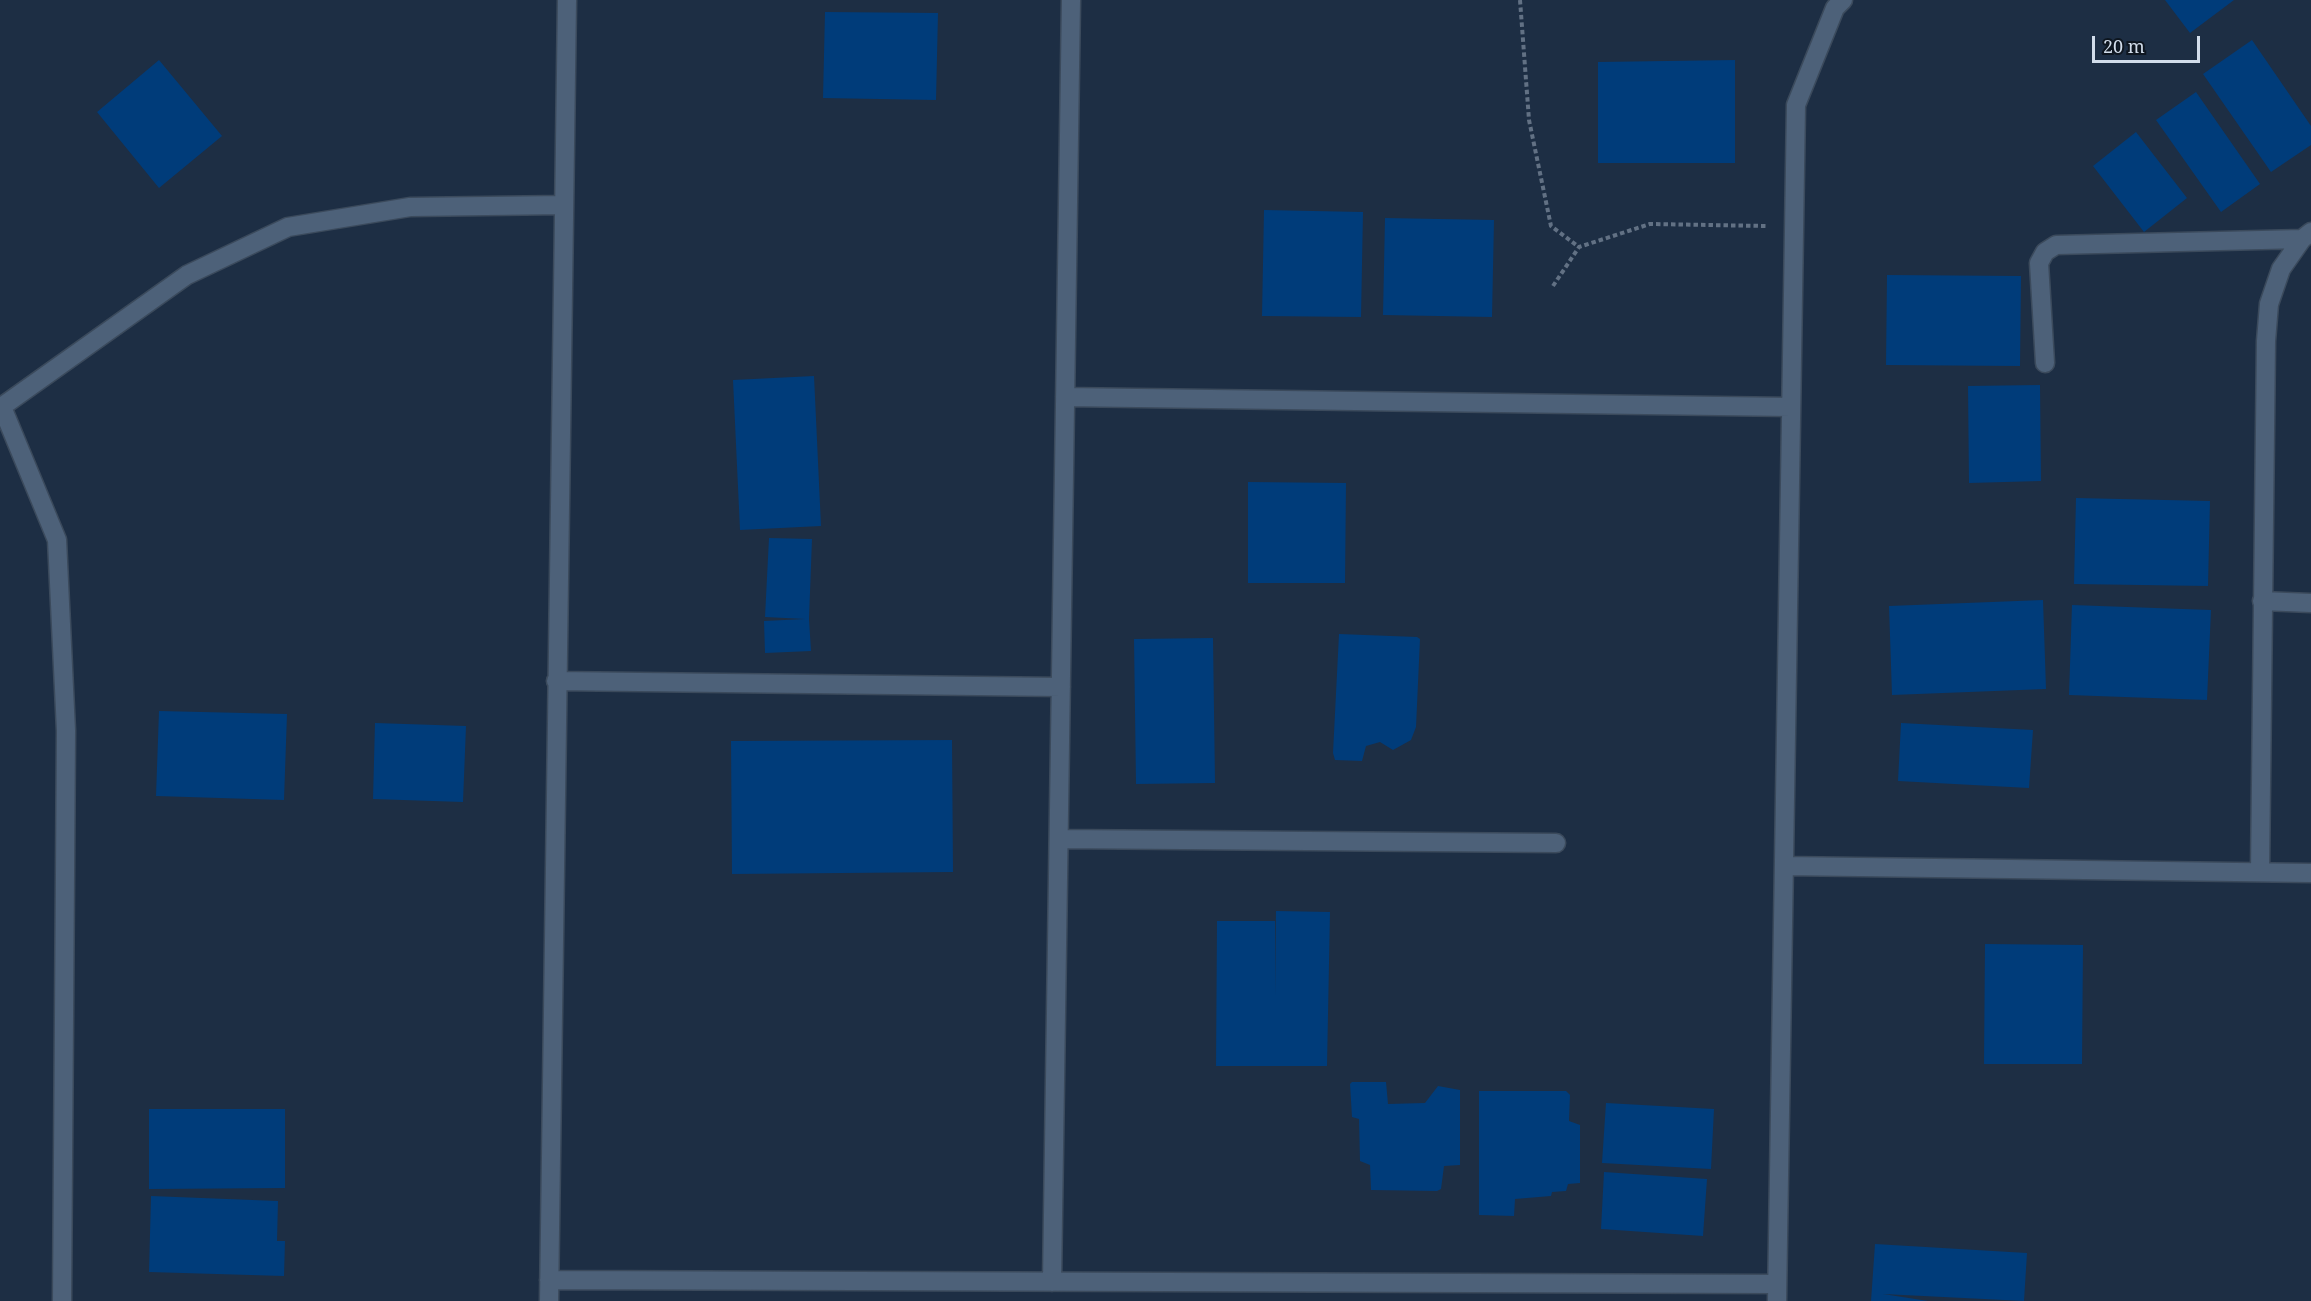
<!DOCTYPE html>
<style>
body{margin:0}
#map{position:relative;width:2311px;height:1301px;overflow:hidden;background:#1d2e44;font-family:"Noto Serif",serif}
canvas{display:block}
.scale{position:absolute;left:2092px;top:36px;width:108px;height:27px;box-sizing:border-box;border:3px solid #d2ddeb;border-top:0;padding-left:8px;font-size:18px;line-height:21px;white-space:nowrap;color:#d2ddeb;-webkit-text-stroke:4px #0e1620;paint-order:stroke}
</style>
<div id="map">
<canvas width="2311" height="1301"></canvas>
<div class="scale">20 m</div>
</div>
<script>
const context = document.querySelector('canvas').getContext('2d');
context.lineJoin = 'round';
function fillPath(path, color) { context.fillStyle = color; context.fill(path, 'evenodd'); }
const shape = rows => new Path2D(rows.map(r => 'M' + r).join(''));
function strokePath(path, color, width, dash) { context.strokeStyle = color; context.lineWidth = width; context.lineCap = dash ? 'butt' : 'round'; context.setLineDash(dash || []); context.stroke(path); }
const building = shape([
 [2165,0,2234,0,2190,33],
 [825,12,938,13,936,100,823,98],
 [2252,40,2311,126,2311,145,2271,172,2203,74],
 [159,60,222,136,159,188,97,112],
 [1735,60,1735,163,1598,163,1598,62],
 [2196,92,2260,184,2221,212,2156,120],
 [2136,132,2187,198,2144,232,2093,166],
 [1264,210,1363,212,1361,317,1262,316],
 [1385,218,1494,220,1492,317,1383,315],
 [1887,275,2021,276,2020,366,1886,365],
 [814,376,821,526,740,530,733,380],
 [2040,385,2041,481,1969,483,1968,386],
 [1248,482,1346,483,1345,583,1248,583],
 [2076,498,2210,501,2208,586,2074,584],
 [769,538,812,539,809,619,811,651,765,653,764,621,805,619,765,617],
 [2043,600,2046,689,1892,695,1889,606],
 [2072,605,2211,610,2207,700,2069,695],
 [1339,634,1417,637,1420,639,1416,727,1411,740,1393,750,1380,742,1366,746,1362,761,1335,760,1333,753],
 [1213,638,1215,783,1136,784,1134,639],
 [159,711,287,714,284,800,156,796],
 [375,723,466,726,463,802,373,799],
 [1901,723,2033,730,2029,788,1898,781],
 [952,740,953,872,732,874,731,741],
 [1276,911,1330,912,1327,1066,1216,1066,1217,921,1275,921,1275,995],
 [1985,944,2083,945,2082,1064,1984,1064],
 [1352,1082,1386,1082,1388,1104,1425,1103,1438,1086,1460,1090,1460,1165,1444,1166,1441,1189,1437,1191,1371,1190,1370,1165,1360,1161,1359,1119,1352,1117,1350,1084],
 [1479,1091,1566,1091,1570,1095,1569,1121,1580,1125,1580,1183,1568,1184,1566,1191,1552,1192,1551,1196,1515,1199,1514,1216,1479,1215],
 [1606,1103,1714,1109,1711,1169,1602,1163],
 [149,1109,285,1109,285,1188,149,1189],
 [1604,1172,1707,1179,1703,1236,1601,1229],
 [151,1196,278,1201,277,1241,285,1241,284,1276,149,1272],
 [1875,1244,2027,1253,2024,1301,1883,1294,1928,1301,1871,1301]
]);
const path = shape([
 [1520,0,1529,120,1551,226,1579,247],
 [1553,286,1579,247,1650,224,1767,226]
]);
const minor = shape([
 [2045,363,2039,263,2045,252,2056,245,2302,239],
 [1065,397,1791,407],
 [2,407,57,540,66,731,62,1301],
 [0,408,187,275,288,227,410,207,563,205],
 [2262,601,2311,603],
 [556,681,1061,687],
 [1059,839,1556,843],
 [1784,866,2311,873],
 [2260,872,2266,341,2269,304,2281,269,2302,239,2311,232],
 [549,1280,1777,1284],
 [1052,1282,1071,0],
 [549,1301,567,0],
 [1777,1301,1796,105,1835,8,1843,0]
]);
fillPath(building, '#003c7a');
strokePath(minor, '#3b4a5c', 21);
strokePath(path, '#627184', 4, [4.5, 3]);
strokePath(minor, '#4d6179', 18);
</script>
